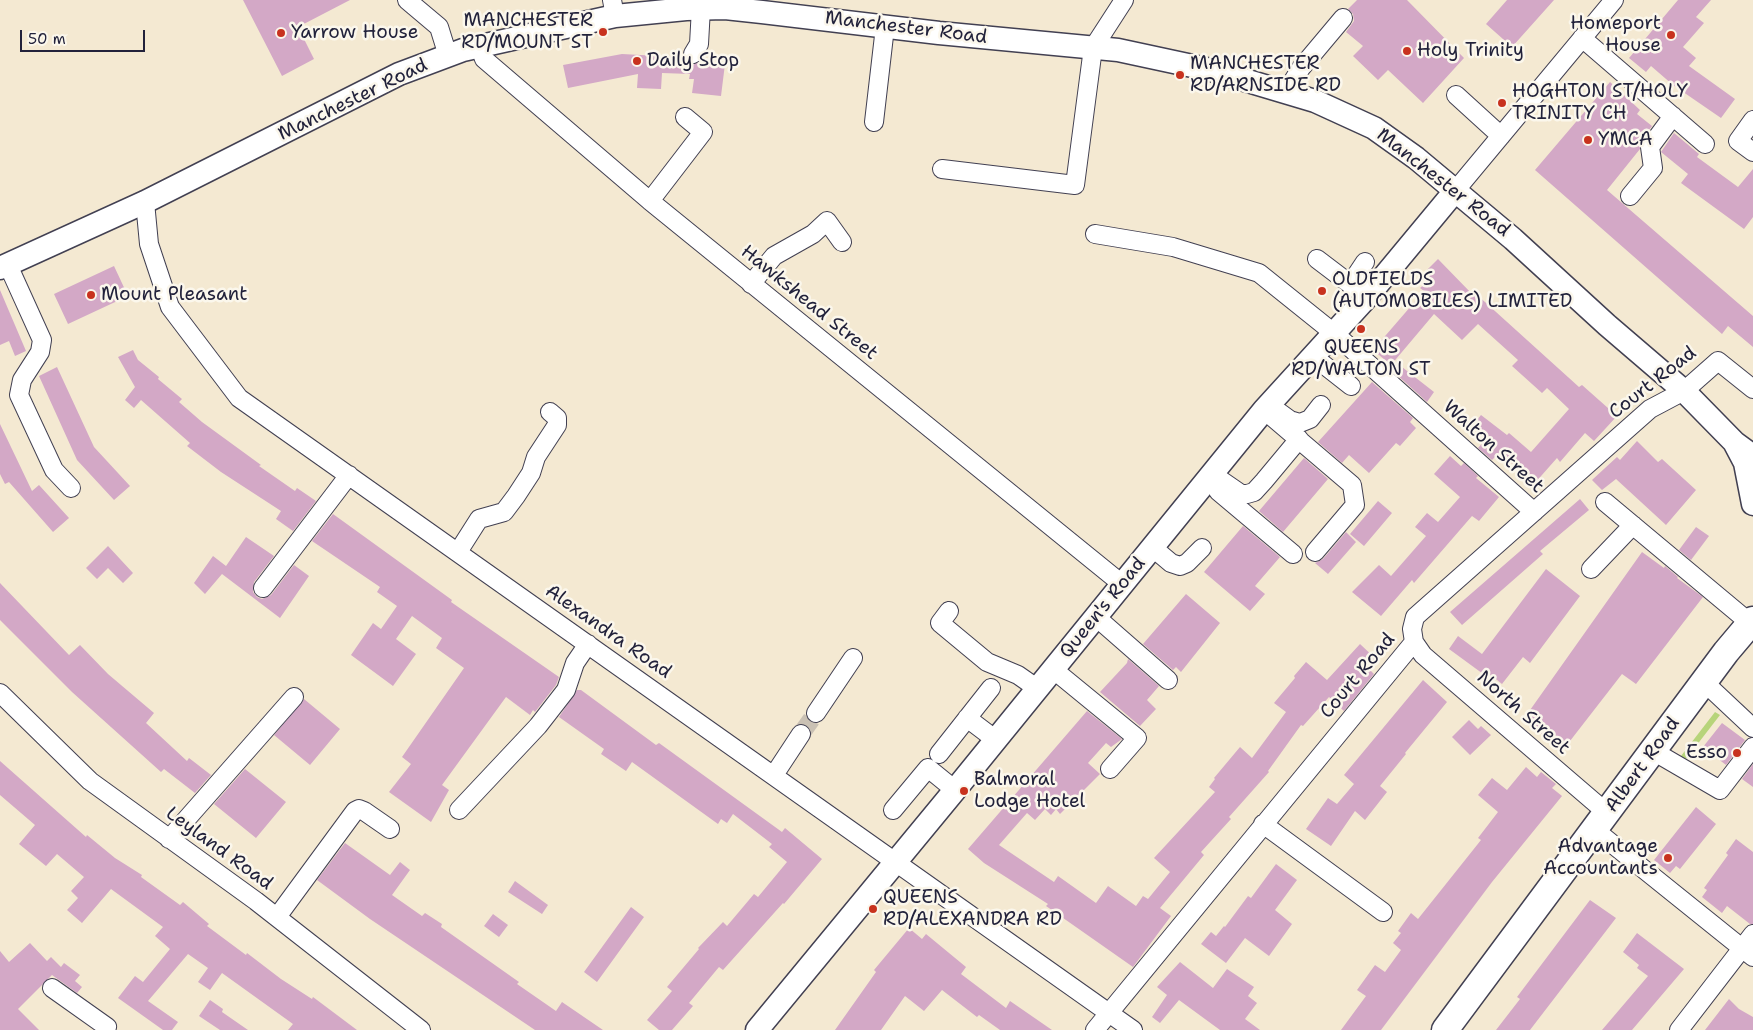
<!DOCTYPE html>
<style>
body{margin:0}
#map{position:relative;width:1753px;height:1030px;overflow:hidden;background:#f4e9d2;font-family:"Shantell Sans",sans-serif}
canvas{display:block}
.scale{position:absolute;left:20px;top:30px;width:125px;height:22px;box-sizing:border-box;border:2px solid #22223b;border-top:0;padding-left:6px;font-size:15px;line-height:18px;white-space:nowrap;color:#22223b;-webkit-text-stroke:4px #fbf7ec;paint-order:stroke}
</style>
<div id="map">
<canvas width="1753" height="1030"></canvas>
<div class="scale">50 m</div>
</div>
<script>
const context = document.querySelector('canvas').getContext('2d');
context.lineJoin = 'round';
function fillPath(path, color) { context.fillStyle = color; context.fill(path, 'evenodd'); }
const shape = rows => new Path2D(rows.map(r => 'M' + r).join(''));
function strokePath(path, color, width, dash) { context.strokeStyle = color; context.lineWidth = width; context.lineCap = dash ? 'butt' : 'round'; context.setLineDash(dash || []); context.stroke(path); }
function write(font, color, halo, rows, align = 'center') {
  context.font = font + ' "Shantell Sans",sans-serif'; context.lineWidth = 5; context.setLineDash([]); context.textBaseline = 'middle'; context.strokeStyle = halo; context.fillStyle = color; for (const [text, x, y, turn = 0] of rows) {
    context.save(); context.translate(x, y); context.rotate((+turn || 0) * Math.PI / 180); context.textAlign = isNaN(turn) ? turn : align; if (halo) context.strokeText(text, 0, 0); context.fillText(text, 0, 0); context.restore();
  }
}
const green = shape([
 [1715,712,1720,715,1686,759,1681,756]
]);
const building = shape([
 [243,0,350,0,298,27,314,59,282,76],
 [1357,0,1407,0,1464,58,1423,103,1388,70,1378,80,1353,56,1363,46,1346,32,1354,21,1353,14,1348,9],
 [1507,0,1554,0,1512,47,1486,24],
 [1678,0,1711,0,1696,17,1704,23,1683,47,1696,58,1689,66,1735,99,1721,118,1673,85,1651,66,1646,72,1629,58],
 [622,54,678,57,692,65,701,61,725,64,721,96,692,93,694,79,689,79,690,74,662,73,661,89,637,88,638,74,568,88,563,65],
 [1610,82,1640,110,1637,114,1652,126,1641,141,1640,149,1607,190,1753,316,1753,347,1728,326,1722,334,1535,170],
 [1674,133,1699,154,1697,157,1738,187,1753,169,1753,217,1744,229,1681,183,1688,174,1661,152],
 [1438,259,1473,295,1475,293,1579,387,1582,385,1617,416,1594,441,1585,433,1560,462,1557,458,1534,484,1506,458,1502,462,1496,456,1492,460,1478,448,1487,438,1472,426,1481,415,1507,435,1509,433,1531,452,1569,409,1547,388,1542,393,1512,366,1518,360,1478,324,1462,340,1434,314,1391,365,1373,350,1424,291,1420,288,1427,282,1421,276],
 [114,266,128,296,68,324,54,294],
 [0,290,26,351,15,356,9,341,0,345],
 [133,350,138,360,159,377,158,379,182,399,179,402,202,422,261,465,259,466,295,491,297,488,316,501,293,531,276,519,281,511,221,472,187,446,190,443,141,400,134,408,125,400,135,387,118,357],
 [57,367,94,447,130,486,114,500,77,460,39,376],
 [1402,367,1434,392,1427,402,1396,374],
 [1372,382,1413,418,1410,422,1416,428,1400,446,1396,443,1369,473,1349,455,1342,463,1318,442],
 [0,424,32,491,39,485,69,518,53,532,9,482,5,484,0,474],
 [1637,441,1658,462,1662,459,1696,490,1666,525,1616,479,1602,490,1592,480,1617,457,1620,460],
 [1450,456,1461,466,1464,463,1478,476,1476,478,1499,497,1479,521,1472,516,1414,583,1412,580,1381,616,1352,592,1379,565,1391,576,1426,536,1415,527,1427,513,1438,522,1460,497,1434,474],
 [1304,458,1328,479,1283,532,1259,511],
 [1580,499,1589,510,1540,551,1543,554,1462,625,1450,612],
 [1378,501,1392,513,1364,546,1350,534],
 [333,514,452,600,451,602,559,677,556,685,535,712,533,710,530,715,506,697,442,785,449,790,431,822,389,792,411,764,402,757,464,668,436,648,442,638,412,616,396,639,416,654,393,686,351,655,373,623,381,629,397,606,377,592,380,587,312,541],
 [1243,526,1280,557,1255,586,1265,594,1250,611,1204,572],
 [1696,527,1709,536,1691,560,1679,550],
 [1346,532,1356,542,1328,574,1315,563,1323,559],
 [246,537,274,556,254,582,253,592,257,597,262,599,271,595,294,565,309,576,280,618,222,574,205,594,194,583,213,556,226,566],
 [108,546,133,573,123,583,108,568,97,579,86,568],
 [1642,552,1664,568,1665,566,1678,577,1677,578,1703,597,1636,684,1622,674,1563,750,1523,720],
 [1546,569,1580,596,1530,663,1523,657,1502,684,1491,675,1490,679,1449,649,1458,636,1482,654],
 [0,583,69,655,80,645,108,674,154,713,146,723,187,761,189,758,211,775,195,793,164,769,161,772,72,692,0,620],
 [1186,594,1220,623,1181,672,1176,667,1173,670,1143,644],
 [1360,644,1377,660,1369,669,1374,674,1344,711,1329,697,1303,726,1301,725,1268,771,1269,772,1229,817,1231,819,1201,852,1204,855,1160,908,1171,916,1133,967,1046,906,1048,904,984,863,968,849,1087,711,1122,739,1111,747,1106,743,1088,763,1100,774,1060,814,1056,809,1051,815,1045,809,1035,820,1027,813,999,845,1054,882,1058,876,1096,903,1108,886,1136,906,1143,896,1148,899,1170,872,1154,858,1215,792,1209,787,1215,779,1214,778,1240,747,1252,758,1286,712,1274,703,1295,678,1294,676,1306,662,1327,680],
 [1128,659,1159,686,1147,700,1156,709,1140,726,1100,692,1127,663],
 [1423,680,1447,702,1405,753,1406,754,1380,786,1387,792,1365,820,1355,811,1331,846,1306,829,1328,798,1337,804,1354,784,1344,775],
 [577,690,581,690,656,745,659,743,782,832,785,828,822,859,784,904,783,903,723,970,719,967,689,1003,693,1006,672,1030,659,1030,647,1020,672,991,667,987,699,949,698,948,723,922,727,926,754,894,758,897,787,862,769,847,772,844,733,814,727,823,721,819,718,824,632,762,626,771,601,754,604,749,559,717],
 [304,699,340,729,310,765,274,735],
 [1469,720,1478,729,1481,726,1491,735,1470,755,1452,737],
 [1722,723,1745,740,1726,765,1703,747],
 [0,761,86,837,87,835,115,858,142,875,141,877,180,905,183,902,209,924,207,926,246,955,247,953,281,979,312,999,313,997,357,1030,288,1030,293,1024,222,973,210,990,198,982,208,968,188,954,148,1001,178,1022,172,1030,163,1030,118,998,135,976,143,982,170,949,155,936,163,927,111,889,82,923,67,910,78,898,71,891,84,877,57,854,46,866,19,844,35,825,0,795],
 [1753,764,1753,787,1742,779],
 [1526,767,1537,777,1541,772,1556,784,1552,788,1562,796,1492,882,1381,1030,1341,1030,1366,996,1357,990,1375,965,1385,972,1401,950,1393,943,1401,933,1398,931,1411,913,1418,919,1481,840,1478,838,1498,812,1478,795,1492,778,1507,790],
 [245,769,286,802,256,838,214,804],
 [1696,807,1716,824,1680,869,1676,866,1670,873,1654,860],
 [1736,839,1753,852,1753,924,1750,924,1727,906,1722,913,1702,897,1707,890,1704,888,1728,855,1726,853],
 [345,843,390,875,400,862,410,870,392,895,422,916,425,913,442,924,441,927,519,982,517,984,556,1011,562,1002,603,1030,535,1030,370,919,317,880],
 [1276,864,1297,880,1275,910,1292,924,1269,956,1245,938,1226,963,1201,944,1211,932,1216,936,1224,926,1225,927,1248,896,1251,898],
 [515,881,548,905,542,914,508,892],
 [1590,900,1616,918,1530,1030,1496,1030,1520,999,1517,997],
 [631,907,644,917,597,982,584,972],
 [493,914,508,925,499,937,484,926],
 [909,928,922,939,926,934,966,967,961,974,1006,1008,1010,1001,1052,1030,1000,1030,979,1015,977,1017,942,990,924,1011,905,996,881,1030,835,1030,876,972,874,970],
 [1637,933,1684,969,1632,1030,1602,1030,1648,976,1637,968,1639,965,1623,952],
 [30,943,47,961,51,957,61,967,64,963,80,975,75,981,82,987,77,993,52,975,18,1009,39,1030,0,1030,0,951,9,962],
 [1180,962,1213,988,1227,969,1254,987,1248,996,1257,1003,1245,1019,1260,1030,1220,1030,1179,1000,1160,1023,1152,1017,1167,995,1157,987],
 [1729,999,1739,1009,1753,1017,1753,1030,1705,1030],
 [210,1000,223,1009,222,1012,248,1030,220,1030,199,1016]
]);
const minorTunnel = shape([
 [801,734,816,713]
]);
const minor = shape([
 [407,0,439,27,448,56],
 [612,0,615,16],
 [1582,38,1705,144],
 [479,45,484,59,650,201,1122,584],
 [693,54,699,44,701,8],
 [1286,92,1301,68,1343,18],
 [1456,95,1501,136],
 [1753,120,1738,141,1753,152],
 [874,122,885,27],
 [942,169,1075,185,1093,48,1124,0],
 [1455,191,1614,0],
 [1630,196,1653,168,1650,147,1673,116],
 [650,201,703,132,685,117],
 [145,202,149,244,170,307,239,398,1133,1030],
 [1095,234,1173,247,1259,273,1335,334,1534,512],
 [1317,259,1367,297],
 [8,265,42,340,40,352,22,380,19,395,54,470,71,488],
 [1351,283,1365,262],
 [751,284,774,256,813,234,827,221,842,242],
 [1314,357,1351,386],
 [1264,410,1352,485,1355,505,1315,552],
 [1279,412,1290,420,1300,423,1310,419,1321,405],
 [1212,474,1241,494,1247,494,1254,492,1264,481,1299,439],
 [1218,491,1293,554],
 [1605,502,1750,623],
 [1152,547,1171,563,1180,566,1187,563,1202,548],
 [458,552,479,519,504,512,516,496,531,473,536,457,557,425,557,418,550,412],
 [1591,569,1633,525],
 [263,588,349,475],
 [949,611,940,623,987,662,1018,675,1038,689],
 [1096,617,1168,680],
 [1054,670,1137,738,1110,769],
 [1704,682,1753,728],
 [0,693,90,781,256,901,421,1030],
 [816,713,853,658],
 [967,718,996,740],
 [1653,751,1720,790,1753,747],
 [939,754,991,688],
 [774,775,801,734],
 [459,810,538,726,566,690,575,663,588,644],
 [893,810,928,768,955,790],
 [1607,813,1423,655,1414,642,1412,629,1415,617,1650,409,1684,391,1718,361,1753,389],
 [1263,824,1383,912],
 [1595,830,1753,957],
 [169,839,294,697],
 [277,917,355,811,359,809,364,811,390,829],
 [52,988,107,1027,106,1030],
 [1095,1030,1414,642],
 [1679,1030,1753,934]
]);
const major = shape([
 [0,268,145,202,399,74,463,50,615,16,686,9,725,8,762,12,939,33,1118,50,1211,70,1315,101,1374,128,1416,158,1513,239,1607,325,1684,391,1735,443,1753,456],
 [1735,444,1745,463,1753,504],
 [757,1030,955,790,1264,410,1367,297,1455,191]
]);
const highway = shape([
 [1445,1030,1726,652,1753,620]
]);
const markers = [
 [603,32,5,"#c8321e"],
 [281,33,5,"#c8321e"],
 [1671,35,5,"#c8321e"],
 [1407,51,5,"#c8321e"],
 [637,61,5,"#c8321e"],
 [1180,75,5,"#c8321e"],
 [1502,103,5,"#c8321e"],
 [1588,140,5,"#c8321e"],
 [1322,291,5,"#c8321e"],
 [91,295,5,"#c8321e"],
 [1361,329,5,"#c8321e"],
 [1737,753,5,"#c8321e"],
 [964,791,5,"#c8321e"],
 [1668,858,5,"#c8321e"],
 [873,909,5,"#c8321e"]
];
const poiNames = [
 ["MANCHESTER",593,21,"right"],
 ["RD/MOUNT ST",593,43,"right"],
 ["Homeport",1661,24,"right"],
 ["House",1661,46,"right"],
 ["Yarrow House",291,33],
 ["Holy Trinity",1417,51],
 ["Daily Stop",647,61],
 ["MANCHESTER",1190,64],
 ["RD/ARNSIDE RD",1190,86],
 ["HOGHTON ST/HOLY",1512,92],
 ["TRINITY CH",1512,114],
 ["YMCA",1598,140],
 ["OLDFIELDS",1332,280],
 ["(AUTOMOBILES) LIMITED",1332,302],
 ["Mount Pleasant",101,295],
 ["QUEENS",1361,348,"center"],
 ["RD/WALTON ST",1361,370,"center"],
 ["Esso",1727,753,"right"],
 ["Balmoral",974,780],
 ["Lodge Hotel",974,802],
 ["Advantage",1658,847,"right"],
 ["Accountants",1658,869,"right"],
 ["QUEENS",883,898],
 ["RD/ALEXANDRA RD",883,920]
];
const streetNames = [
 ["Manchester Road",906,28,7],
 ["Manchester Road",353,100,-26],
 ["Manchester Road",1443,183,38],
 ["Hawkshead Street",809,303,39],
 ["Court Road",1653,383,-38],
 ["Walton Street",1493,447,42],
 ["Queen's Road",1103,608,-51],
 ["Alexandra Road",608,632,35],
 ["Court Road",1358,676,-50],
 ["North Street",1523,713,41],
 ["Albert Road",1643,765,-54],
 ["Leyland Road",219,849,36]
];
fillPath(green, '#b7d47a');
fillPath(building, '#d3a8c6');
strokePath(minorTunnel, '#cac1b4', 18, [18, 9]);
strokePath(minor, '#424052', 20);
strokePath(major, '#424052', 25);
strokePath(highway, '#424052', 29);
strokePath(minor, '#fff', 18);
strokePath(major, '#fff', 22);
strokePath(highway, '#fff', 26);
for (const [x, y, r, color] of markers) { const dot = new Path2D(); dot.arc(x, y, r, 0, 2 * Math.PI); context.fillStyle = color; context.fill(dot); strokePath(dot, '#fbf7ec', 2); }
write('19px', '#22223b', '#fbf7ec', poiNames, 'left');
write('19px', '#22223b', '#fbf7ec', streetNames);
</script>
